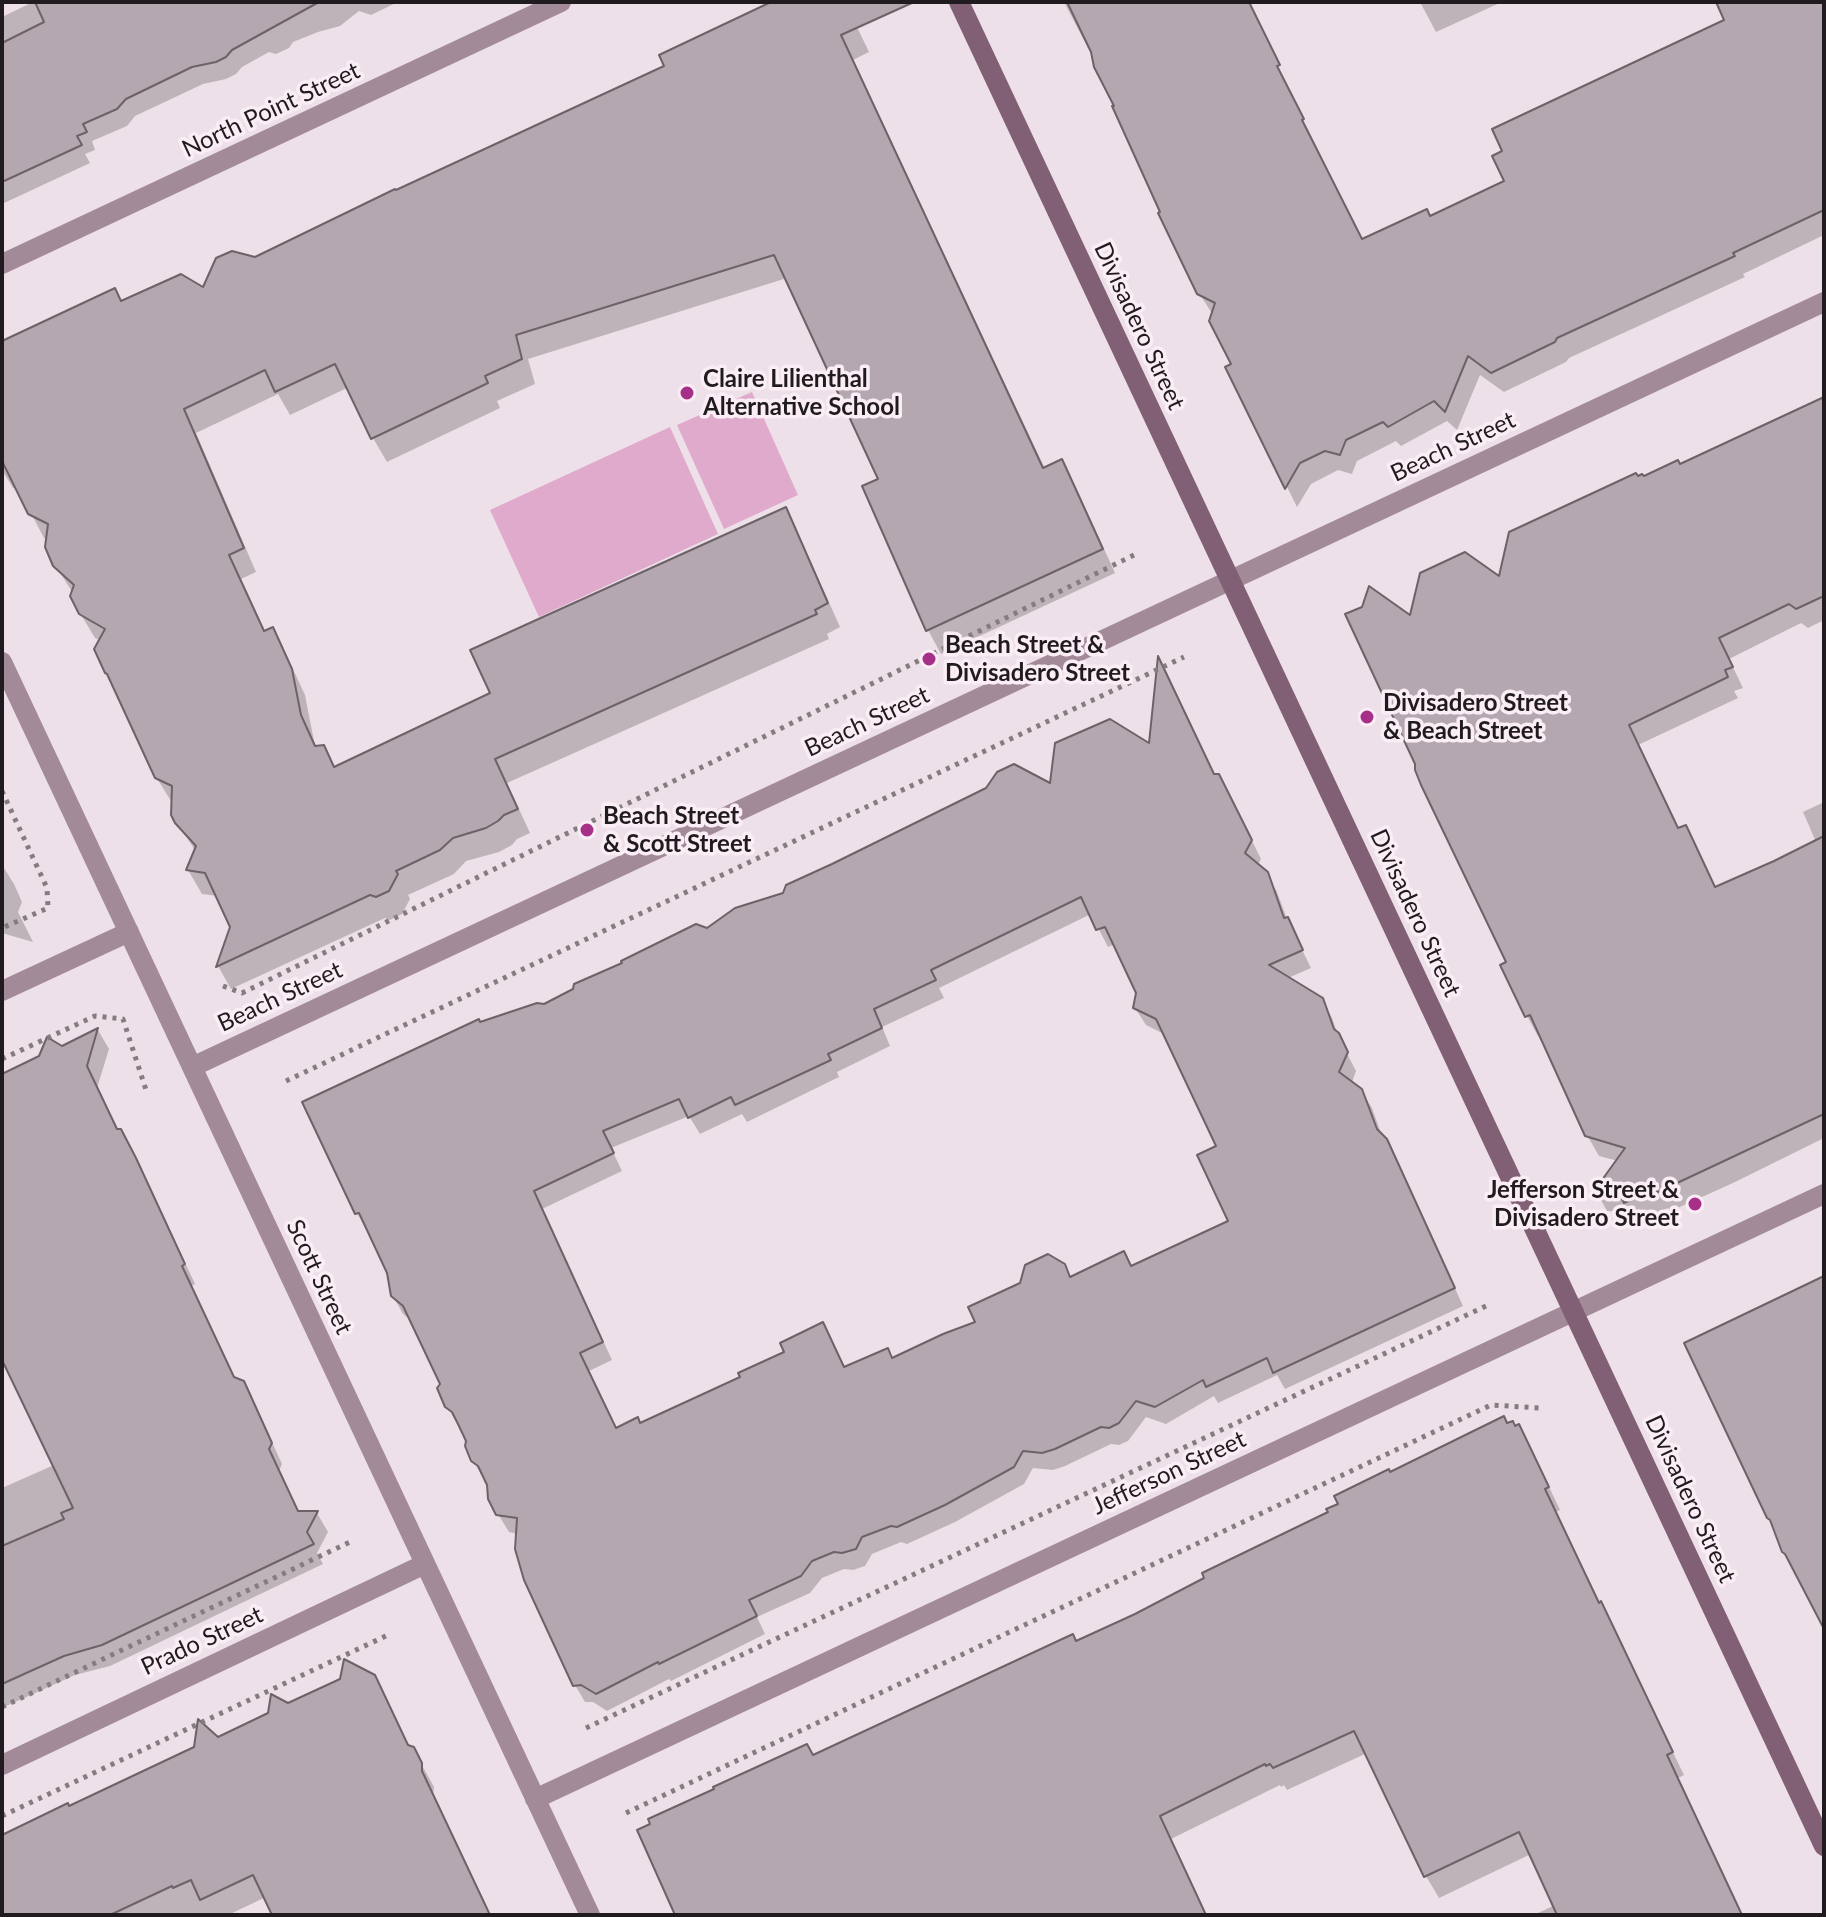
<!DOCTYPE html>
<style>
body{margin:0}
#map{position:relative;width:1826px;height:1917px;overflow:hidden;background:#eee0e8;font-family:Lato,sans-serif}
canvas{display:block}
.frame{position:absolute;inset:0;border:4px solid #201b1e;pointer-events:none}
</style>
<div id="map">
<canvas width="1826" height="1917"></canvas>
<div class="frame"></div>
</div>
<script>
const context = document.querySelector('canvas').getContext('2d');
context.lineJoin = 'round';
function fillPath(path, color) { context.fillStyle = color; context.fill(path, 'evenodd'); }
const shape = rows => new Path2D(rows.map(r => 'M' + r).join(''));
function strokePath(path, color, width, dash) { context.strokeStyle = color; context.lineWidth = width; context.lineCap = dash ? 'butt' : 'round'; context.setLineDash(dash || []); context.stroke(path); }
function write(font, color, halo, rows, align = 'center') {
  context.font = font + ' Lato,sans-serif'; context.lineWidth = 7; context.setLineDash([]); context.textBaseline = 'middle'; context.strokeStyle = halo; context.fillStyle = color; for (const [text, x, y, turn = 0] of rows) {
    context.save(); context.translate(x, y); context.rotate((+turn || 0) * Math.PI / 180); context.textAlign = isNaN(turn) ? turn : align; if (halo) context.strokeText(text, 0, 0); context.fillText(text, 0, 0); context.restore();
  }
}
const green = shape([
 [752,392,798,495,724,529,677,425],
 [670,427,718,534,539,617,490,510]
]);
const shadow = shape([
 [33,2,398,2,371,15,359,11,340,26,318,32,293,42,289,48,276,54,269,52,242,67,236,74,226,79,203,84,135,116,127,126,92,141,95,150,85,154,90,163,2,204,2,17],
 [776,2,845,2,869,52,853,60,1045,469,1061,461,1075,485,1115,573,941,654,928,630,865,487,881,480,787,278,528,359,535,384,497,401,500,408,387,462,373,438,349,387,290,415,278,394,196,433,256,572,241,579,266,633,272,630,286,654,305,695,314,741,317,748,335,768,492,694,785,510,798,533,840,627,827,634,829,639,507,783,530,833,517,839,512,845,499,852,466,861,454,874,408,895,410,899,402,914,390,920,385,918,231,989,218,966,232,927,218,896,202,894,188,870,196,852,177,822,173,803,171,801,156,777,101,641,95,638,80,613,73,593,55,565,48,540,44,538,17,486,13,488,2,470,2,343,121,303,204,290,256,259,667,66],
 [1064,2,1227,2,1273,59,1363,241,1430,219,1506,182,1727,20,1718,2,1824,2,1824,235,1743,274,1745,277,1569,358,1566,362,1504,392,1480,375,1457,430,1447,421,1401,446,1396,441,1357,461,1352,474,1338,470,1311,484,1297,507,1228,368,1233,365,1213,315,1199,293,1093,51,1088,48],
 [1420,2,1502,2,1436,32],
 [1824,399,1824,620,1808,628,1801,623,1729,659,1743,688,1734,691,1738,698,1638,745,1679,830,1685,827,1716,889,1816,842,1803,812,1824,802,1824,1125,1822,1126,1824,1138,1733,1183,1671,1211,1668,1208,1637,1222,1631,1212,1607,1211,1596,1191,1618,1161,1599,1156,1587,1135,1542,1035,1538,1036,1527,1016,1503,966,1509,963,1411,619,1501,579,1643,479,1680,466],
 [1151,746,1214,776,1229,794,1261,859,1258,865,1266,874,1277,892,1287,919,1311,968,1288,978,1322,999,1332,1018,1339,1038,1356,1071,1352,1082,1361,1090,1372,1108,1382,1136,1396,1158,1463,1306,1285,1389,1277,1375,1218,1403,1214,1396,1166,1424,1146,1417,1128,1441,1119,1445,1111,1444,1065,1466,1053,1470,1033,1468,1024,1484,955,1522,907,1544,901,1542,872,1554,865,1566,853,1570,844,1569,822,1578,810,1593,757,1617,765,1634,671,1681,669,1679,607,1711,593,1702,585,1702,575,1685,518,1534,509,1532,498,1514,488,1481,483,1478,473,1460,469,1441,462,1427,457,1424,447,1406,442,1384,412,1321,403,1314,393,1296,389,1272,369,1230,367,1230,357,1213,480,1024,545,1006,784,895],
 [1091,914,1108,947,1115,944,1138,993,1135,1008,1146,1025,1166,1035,1218,1147,1231,1222,1132,1268,1070,1279,893,1360,845,1369,822,1324,787,1353,743,1378,640,1425,617,1430,589,1371,612,1360,542,1209,622,1171,611,1148,689,1116,700,1134,742,1114,747,1122,839,1077,837,1072,890,1046,882,1027,944,998,939,988],
 [2,865,14,884,22,902,18,912,33,942,2,933],
 [98,1030,109,1049,97,1088,118,1131,146,1180,195,1284,191,1286,235,1380,242,1383,254,1403,282,1464,279,1471,299,1513,317,1513,328,1532,317,1553,323,1564,110,1666,75,1675,2,1708,2,1488,54,1465,2,1356,2,1076],
 [1506,1425,1515,1428,1518,1427,1531,1449,1560,1510,1556,1512,1684,1775,1678,1778,1742,1915,1534,1915,1555,1905,1531,1854,1439,1898,1426,1876,1367,1753,1287,1790,1284,1785,1281,1787,1280,1785,1171,1839,1206,1915,678,1915,813,1757,1076,1643,1135,1616,1331,1513,1390,1474],
 [386,1700,409,1747,413,1749,434,1787,433,1795,490,1915,274,1915,266,1897,228,1915,2,1915,2,1837,69,1809,288,1706]
]);
const building = shape([
 [35,2,319,2,232,50,226,57,216,62,192,67,126,99,117,109,83,124,87,132,77,136,82,145,2,182,2,43,44,22,35,2],
 [771,2,914,2,841,35,1043,468,1062,459,1103,549,926,631,862,486,878,479,774,255,516,335,522,359,485,376,488,383,371,439,335,364,275,392,265,370,184,409,244,548,229,555,264,631,273,627,292,669,301,715,315,746,324,745,334,767,490,693,470,650,786,507,828,603,815,610,817,614,495,759,518,809,504,815,498,821,486,828,453,838,440,850,396,871,398,874,389,891,376,897,370,895,216,967,230,927,205,873,186,870,196,846,175,823,171,815,172,786,155,778,107,674,105,673,94,649,105,629,79,614,70,596,74,585,53,566,45,547,48,524,28,514,2,461,2,341,115,288,121,301,181,274,203,287,216,258,232,251,255,257,395,189,396,190,664,66,659,55,771,2],
 [1067,2,1249,2,1280,65,1277,66,1304,119,1302,120,1362,239,1427,209,1430,216,1504,181,1492,156,1502,151,1492,129,1724,20,1716,2,1824,2,1824,210,1733,253,1735,256,1557,338,1555,342,1491,373,1468,356,1445,412,1434,401,1388,427,1383,422,1346,440,1340,455,1325,451,1300,463,1285,489,1225,367,1231,364,1209,321,1215,303,1197,294,1158,213,1160,212,1112,106,1114,106,1094,67,1091,52,1067,2],
 [1824,397,1824,596,1796,609,1789,604,1719,638,1733,667,1725,670,1728,677,1629,725,1678,828,1686,825,1715,887,1774,861,1824,836,1824,1114,1658,1192,1655,1189,1624,1203,1619,1193,1594,1191,1625,1148,1585,1136,1530,1015,1525,1017,1500,965,1506,962,1421,785,1415,770,1415,764,1345,614,1362,607,1369,586,1410,615,1420,573,1465,552,1499,576,1509,532,1636,473,1638,476,1642,474,1644,476,1678,460,1680,464,1824,397],
 [1158,656,1214,774,1219,774,1252,840,1245,853,1268,872,1284,918,1288,917,1303,950,1269,965,1323,998,1334,1029,1339,1033,1348,1052,1339,1072,1362,1089,1377,1129,1387,1139,1455,1288,1273,1373,1267,1358,1206,1387,1203,1380,1155,1407,1136,1401,1119,1423,1109,1428,1101,1427,1055,1449,1042,1453,1023,1451,1014,1467,945,1505,897,1527,891,1526,862,1537,856,1549,842,1553,834,1552,812,1561,801,1576,749,1600,757,1616,659,1664,658,1662,596,1694,581,1685,573,1686,524,1580,515,1549,517,1518,496,1515,488,1499,487,1485,478,1466,471,1461,465,1446,466,1441,458,1424,452,1412,445,1407,437,1388,440,1384,403,1306,391,1296,387,1273,359,1213,355,1214,302,1102,479,1019,480,1022,537,1003,544,1004,573,989,574,984,622,963,621,961,696,924,707,928,735,908,783,893,786,885,832,864,986,788,997,772,1014,764,1050,783,1055,743,1110,719,1149,743,1158,656],
 [1081,897,1096,930,1105,927,1136,993,1133,1008,1156,1019,1216,1146,1197,1155,1228,1221,1131,1266,1124,1251,1070,1277,1065,1264,1048,1254,1025,1265,1020,1283,968,1307,975,1322,943,1334,892,1358,888,1348,844,1367,823,1322,780,1343,784,1352,738,1373,740,1377,640,1423,638,1417,616,1428,580,1353,603,1342,534,1191,614,1153,603,1131,679,1099,688,1118,731,1097,735,1105,831,1060,828,1054,882,1028,874,1009,936,980,931,970,1081,897],
 [98,1028,87,1066,117,1129,121,1129,136,1158,185,1264,182,1266,234,1377,244,1381,272,1443,269,1449,298,1511,318,1511,307,1532,314,1544,102,1645,64,1656,2,1684,2,1546,64,1519,61,1513,73,1508,2,1360,2,1074,39,1056,47,1037,62,1046,98,1028],
 [1824,1276,1824,1629,1785,1554,1782,1552,1770,1520,1767,1518,1684,1343,1824,1276],
 [1504,1416,1507,1423,1513,1421,1515,1426,1519,1424,1549,1487,1545,1489,1599,1603,1601,1601,1673,1752,1667,1755,1742,1915,1557,1915,1519,1832,1424,1877,1354,1731,1273,1768,1270,1764,1266,1766,1265,1764,1160,1816,1206,1915,675,1915,637,1830,650,1824,648,1819,714,1789,713,1787,807,1744,813,1755,1073,1634,1076,1641,1135,1614,1204,1578,1202,1573,1328,1512,1326,1509,1338,1504,1334,1496,1389,1469,1390,1472,1504,1416],
 [344,1659,375,1675,408,1745,414,1747,422,1763,422,1771,490,1915,272,1915,253,1875,200,1900,191,1880,173,1888,172,1886,110,1915,2,1915,2,1835,68,1803,69,1806,194,1747,198,1719,218,1737,268,1713,271,1694,288,1703,340,1679,344,1659]
]);
const path = shape([
 [2,791,47,888,48,908,2,928],
 [223,986,242,993,1138,553],
 [2,1059,95,1016,123,1019,147,1093],
 [286,1081,1184,657],
 [2,1707,352,1541],
 [586,1728,1488,1305],
 [626,1813,1491,1405,1539,1408],
 [2,1816,390,1634]
]);
const street = shape([
 [2,264,561,2],
 [2,662,590,1915],
 [2,991,129,932],
 [192,1067,1824,302],
 [2,1765,425,1564],
 [535,1799,1824,1194]
]);
const secondary = shape([
 [959,2,1824,1846]
]);
const markers = [
 [687,393,8,"#a62f87"],
 [929,659,8,"#a62f87"],
 [1367,717,8,"#a62f87"],
 [587,830,8,"#a62f87"],
 [1695,1204,8,"#a62f87"]
];
const streetNames = [
 ["North Point Street",271,110,-25],
 ["Divisadero Street",1139,326,65],
 ["Beach Street",1453,447,-25],
 ["Beach Street",867,722,-25],
 ["Divisadero Street",1415,913,65],
 ["Beach Street",280,997,-25],
 ["Scott Street",319,1277,65],
 ["Jefferson Street",1169,1473,-25],
 ["Divisadero Street",1690,1499,65],
 ["Prado Street",202,1641,-25]
];
const poiNames = [
 ["Claire Lilienthal",703,379],
 ["Alternative School",703,407],
 ["Beach Street &",945,645],
 ["Divisadero Street",945,673],
 ["Divisadero Street",1383,703],
 ["& Beach Street",1383,731],
 ["Beach Street",603,816],
 ["& Scott Street",603,844],
 ["Jefferson Street &",1679,1190,"right"],
 ["Divisadero Street",1679,1218,"right"]
];
fillPath(green, '#dfaacc');
fillPath(shadow, '#0003');
fillPath(building, '#b4a7af');
strokePath(building, '#6e6269', 2);
strokePath(path, '#857c81', 5, [4, 6]);
strokePath(street, '#a28a99', 20);
strokePath(secondary, '#816075', 20);
for (const [x, y, r, color] of markers) { const dot = new Path2D(); dot.arc(x, y, r, 0, 2 * Math.PI); context.fillStyle = color; context.fill(dot); strokePath(dot, '#fbedf6', 3); }
write('24px', '#201b1e', '#fbedf6', streetNames);
write('bold 24px', '#201b1e', '#fbedf6', poiNames, 'left');
</script>
